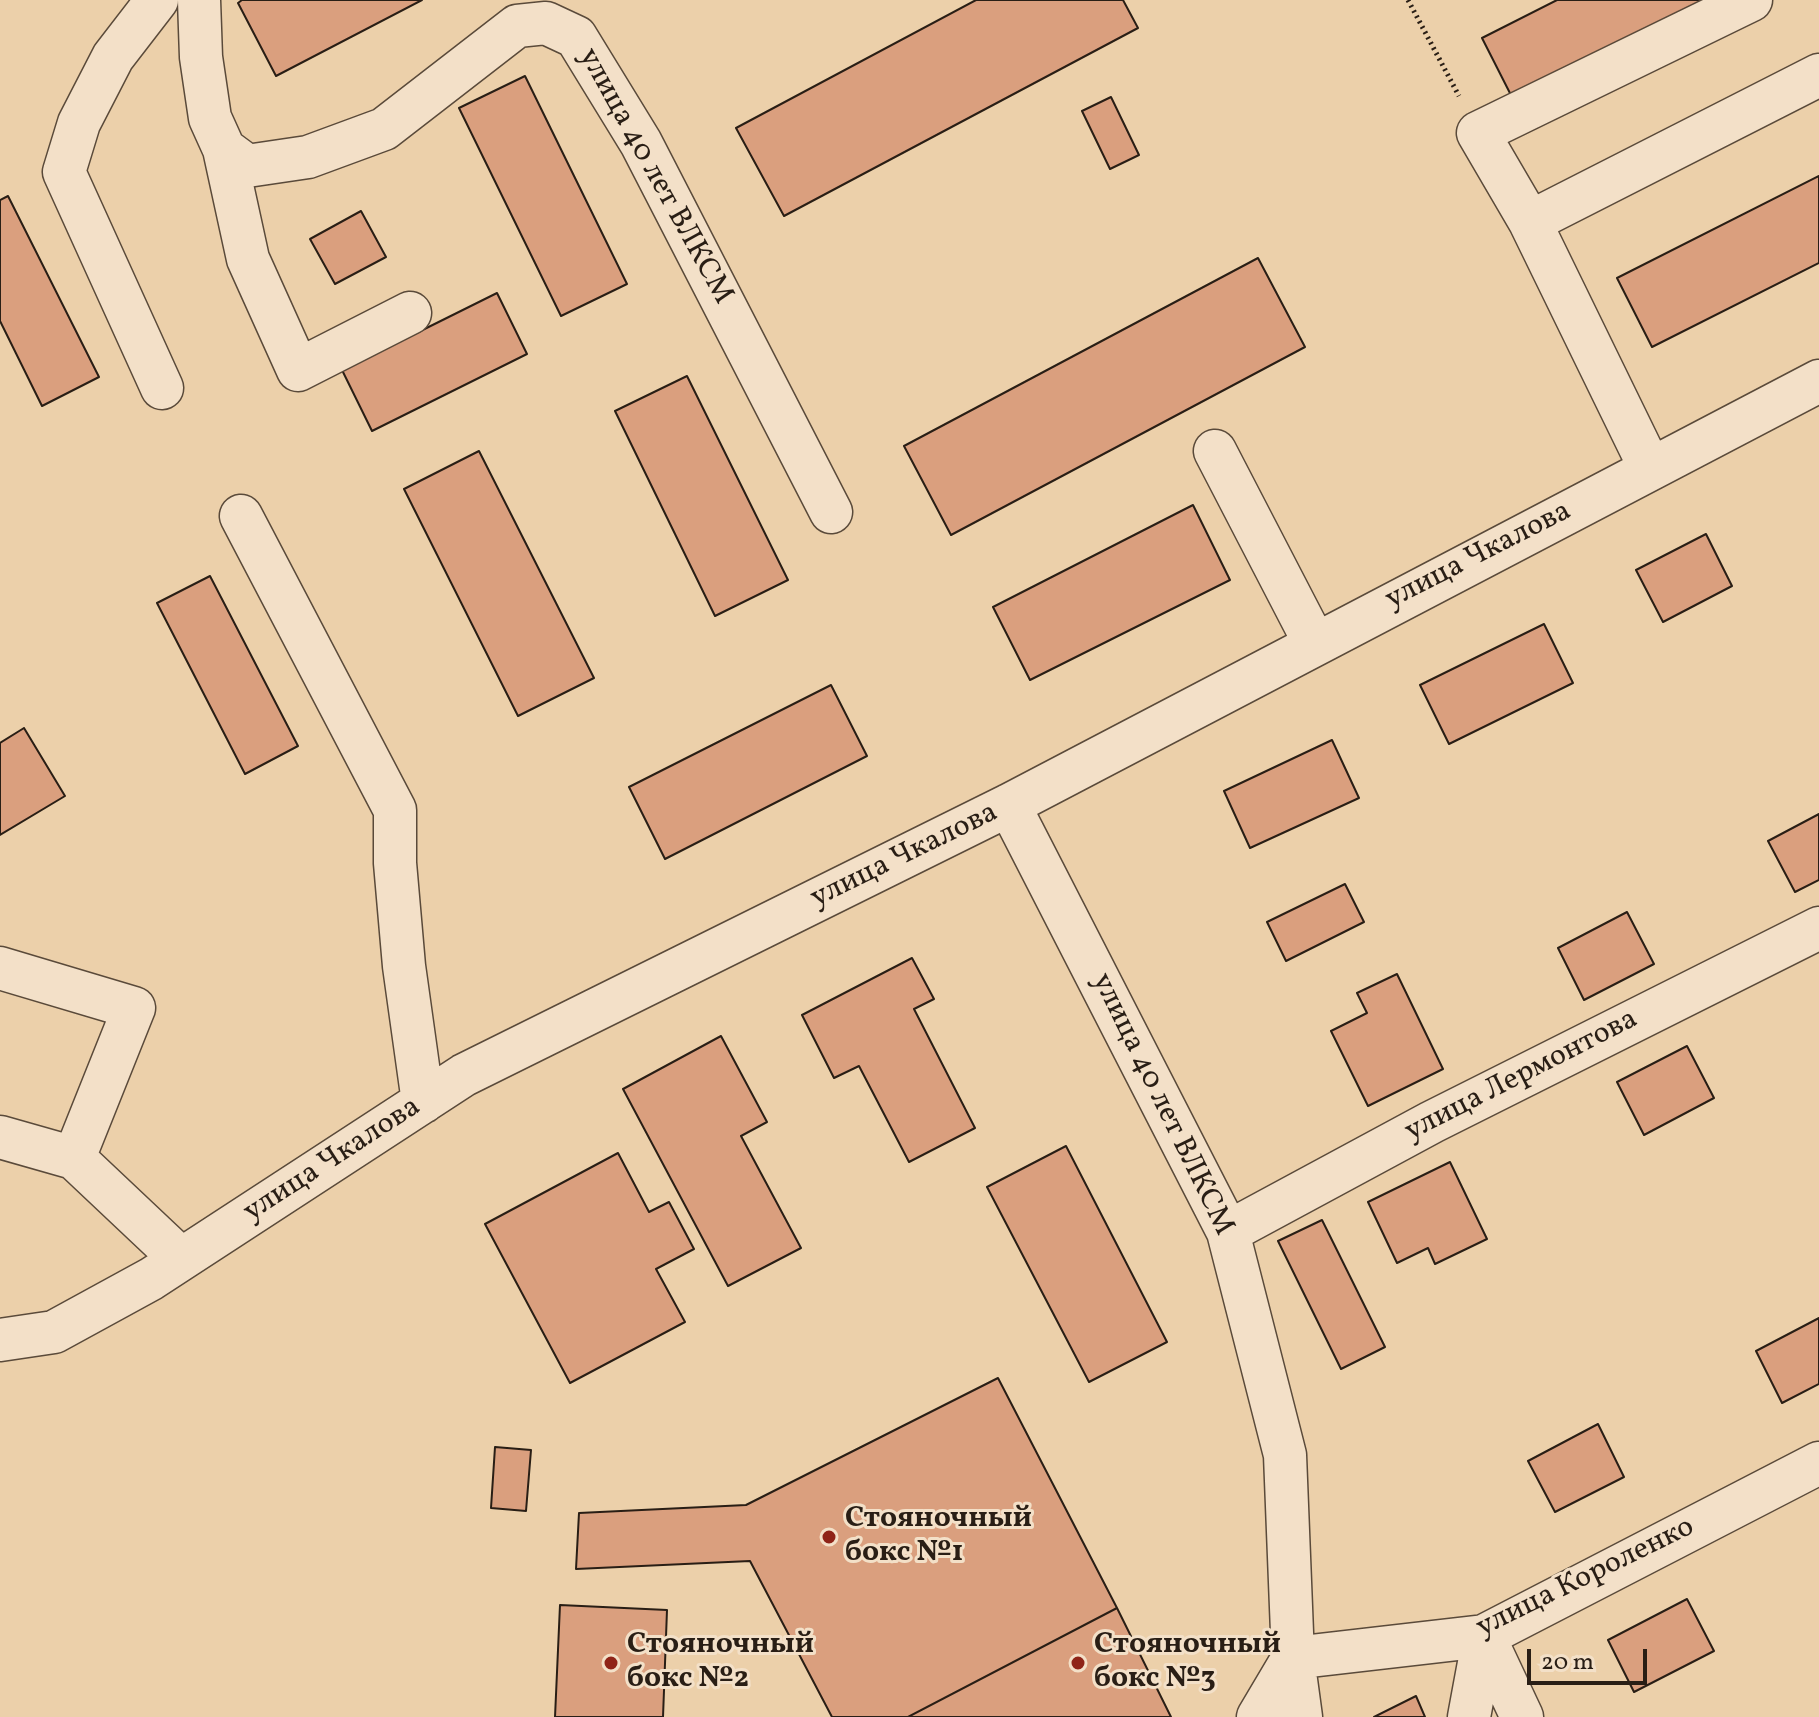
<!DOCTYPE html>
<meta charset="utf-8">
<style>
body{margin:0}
#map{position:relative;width:1819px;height:1717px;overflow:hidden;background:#ecd0aa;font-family:Vollkorn,serif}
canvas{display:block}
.scale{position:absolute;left:1527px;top:1649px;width:120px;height:36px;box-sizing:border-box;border:4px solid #291e15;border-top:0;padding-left:10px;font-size:24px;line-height:28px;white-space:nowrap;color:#291e15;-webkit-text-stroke:6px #f3e0c8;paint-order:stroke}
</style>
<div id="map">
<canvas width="1819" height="1717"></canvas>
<div class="scale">20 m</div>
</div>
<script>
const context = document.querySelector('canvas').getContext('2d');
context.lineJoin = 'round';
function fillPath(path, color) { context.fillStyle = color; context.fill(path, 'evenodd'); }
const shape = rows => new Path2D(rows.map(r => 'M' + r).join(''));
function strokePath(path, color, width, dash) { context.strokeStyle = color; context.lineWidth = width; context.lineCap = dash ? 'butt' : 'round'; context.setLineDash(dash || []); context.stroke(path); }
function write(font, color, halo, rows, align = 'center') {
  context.font = font + ' Vollkorn,serif'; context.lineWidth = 6; context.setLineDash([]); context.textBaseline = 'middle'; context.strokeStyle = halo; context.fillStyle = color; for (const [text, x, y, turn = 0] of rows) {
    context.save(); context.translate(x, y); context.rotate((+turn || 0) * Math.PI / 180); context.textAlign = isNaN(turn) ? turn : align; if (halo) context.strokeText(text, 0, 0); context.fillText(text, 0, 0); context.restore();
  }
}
const building = shape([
 [242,0,422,0,276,76,238,3,242,0],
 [976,0,1123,0,1138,28,784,216,736,128,976,0],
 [1557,0,1729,0,1517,107,1482,38,1557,0],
 [525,76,627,284,561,316,459,108,525,76],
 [1111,97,1139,155,1110,169,1082,111,1111,97],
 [1819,176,1819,263,1652,347,1617,278,1819,176],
 [8,196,99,377,42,406,0,321,0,200,8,196],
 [361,211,386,257,335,284,310,239,361,211],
 [1258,258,1305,347,951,535,904,446,1258,258],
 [497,293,527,354,372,431,342,370,497,293],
 [687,376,788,580,715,616,615,411,687,376],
 [479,451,594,678,518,716,404,489,479,451],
 [1193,505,1230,580,1030,680,993,607,1193,505],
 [1706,534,1732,586,1663,622,1636,570,1706,534],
 [210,576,298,746,245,774,157,603,210,576],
 [1544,624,1573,683,1449,744,1420,685,1544,624],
 [831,685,867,756,665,859,629,787,831,685],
 [24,728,65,796,0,835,0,743,24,728],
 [1332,740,1359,798,1250,848,1224,791,1332,740],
 [1819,814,1819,880,1795,892,1768,841,1819,814],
 [1345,884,1364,922,1286,961,1267,922,1345,884],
 [1627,912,1654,964,1584,1000,1558,948,1627,912],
 [912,958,934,999,914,1009,975,1128,909,1162,859,1066,834,1078,802,1015,912,958],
 [1397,974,1443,1069,1368,1106,1331,1031,1367,1013,1357,993,1397,974],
 [721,1036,767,1122,741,1136,801,1248,728,1286,623,1089,721,1036],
 [1687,1046,1714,1098,1644,1135,1617,1082,1687,1046],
 [1066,1146,1167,1342,1089,1382,987,1187,1066,1146],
 [618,1153,649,1212,669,1202,694,1249,656,1269,685,1322,570,1383,485,1224,618,1153],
 [1450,1162,1487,1239,1435,1264,1428,1248,1397,1263,1368,1202,1450,1162],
 [1322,1220,1385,1347,1341,1369,1278,1241,1322,1220],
 [1819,1318,1819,1384,1782,1403,1756,1351,1819,1318],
 [998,1378,1117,1608,908,1717,832,1717,750,1561,576,1569,579,1513,746,1505,998,1378],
 [1598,1424,1624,1477,1555,1512,1528,1461,1598,1424],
 [495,1447,531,1450,526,1511,491,1508,495,1447],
 [1687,1599,1714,1651,1634,1692,1608,1640,1687,1599],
 [560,1605,667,1610,663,1717,555,1717,560,1605],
 [1117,1608,1171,1717,908,1717,1117,1608],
 [1416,1696,1425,1717,1374,1717,1416,1696]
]);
const path = shape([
 [1408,0,1459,96]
]);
const minor = shape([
 [157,0,113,57,79,123,64,172,162,388],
 [199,0,201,57,210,118,224,149,247,166,308,157,384,129,517,26,546,23,576,37,641,143,831,512],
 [224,149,248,259,298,370,410,313],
 [1530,222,1819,75],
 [1215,451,1314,642],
 [1650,468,1530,222,1478,133,1751,0],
 [241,516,395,810,395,863,404,966,423,1102],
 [1009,805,1228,1232,1285,1455,1293,1658,1301,1717],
 [0,968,134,1008,74,1158],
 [0,1137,74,1158,181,1259],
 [1228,1232,1432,1122,1819,928],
 [0,1340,54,1332,151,1279,464,1075,1009,805,1819,381],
 [1484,1636,1522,1717],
 [1293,1658,1484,1636,1819,1463],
 [1258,1717,1293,1658],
 [1469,1717,1484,1636]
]);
const markers = [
 [829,1537,8,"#8f2418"],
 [611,1663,8,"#8f2418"],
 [1078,1663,8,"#8f2418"]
];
const streetNames = [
 ["улица 40 лет ВЛКСМ",654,177,61],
 ["улица Чкалова",1479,557,-27],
 ["улица Чкалова",905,857,-26],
 ["улица Лермонтова",1522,1077,-27],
 ["улица 40 лет ВЛКСМ",1161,1105,64],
 ["улица Чкалова",333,1161,-33],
 ["улица Короленко",1586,1579,-26]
];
const poiNames = [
 ["Стояночный",845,1520],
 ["бокс №1",845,1554],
 ["Стояночный",627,1646],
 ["бокс №2",627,1680],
 ["Стояночный",1094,1646],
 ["бокс №3",1094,1680]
];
fillPath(building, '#da9f7e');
strokePath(building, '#291e15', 2);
strokePath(minor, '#5a4a3a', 45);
strokePath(path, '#291e15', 5, [2, 4]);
strokePath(minor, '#f3e0c8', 42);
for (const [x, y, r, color] of markers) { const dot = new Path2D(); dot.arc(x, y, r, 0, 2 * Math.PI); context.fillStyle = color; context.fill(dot); strokePath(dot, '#f3e0c8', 3); }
write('30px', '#291e15', '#f3e0c8', streetNames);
write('bold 30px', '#291e15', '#f3e0c8', poiNames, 'left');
</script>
